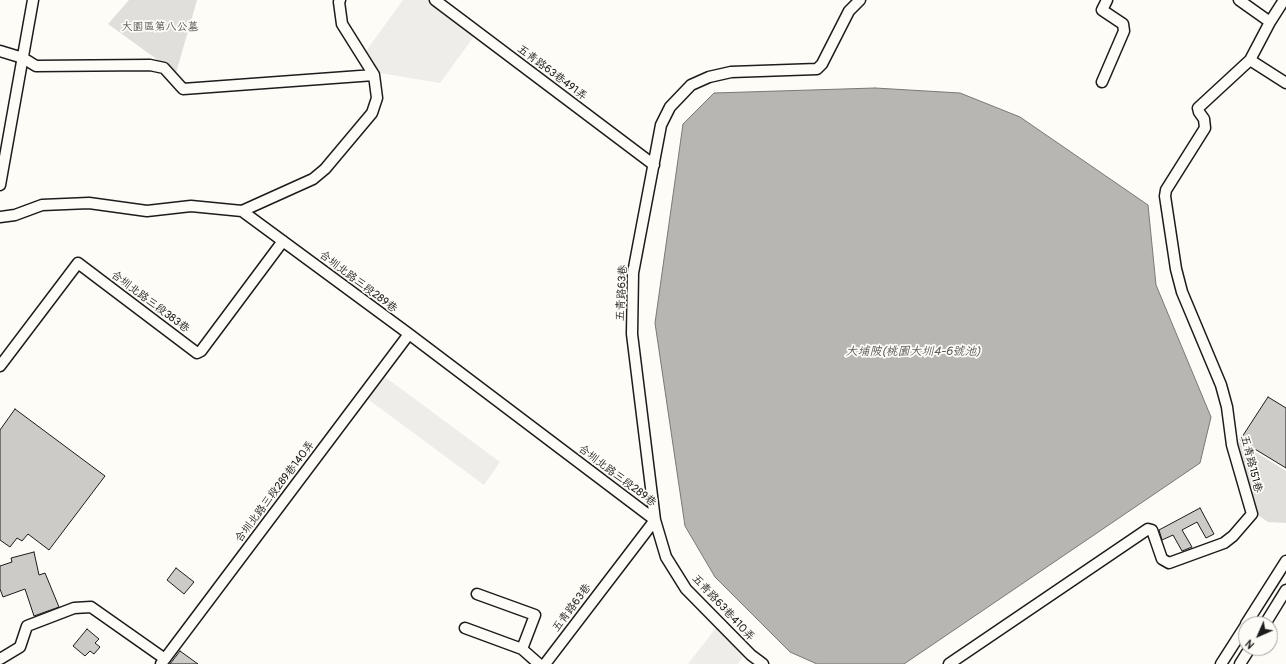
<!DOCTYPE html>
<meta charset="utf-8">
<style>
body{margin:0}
#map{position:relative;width:1286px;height:664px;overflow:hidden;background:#fdfcf7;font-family:Pangolin,sans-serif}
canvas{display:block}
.north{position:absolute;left:1238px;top:616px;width:40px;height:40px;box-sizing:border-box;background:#fdfcf7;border:1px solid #a3a29f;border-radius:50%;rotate:225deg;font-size:11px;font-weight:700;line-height:16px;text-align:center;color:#1c1c1c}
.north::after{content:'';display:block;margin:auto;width:14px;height:18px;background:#1c1c1c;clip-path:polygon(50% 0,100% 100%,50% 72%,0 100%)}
</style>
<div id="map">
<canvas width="1286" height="664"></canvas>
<div class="north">N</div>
</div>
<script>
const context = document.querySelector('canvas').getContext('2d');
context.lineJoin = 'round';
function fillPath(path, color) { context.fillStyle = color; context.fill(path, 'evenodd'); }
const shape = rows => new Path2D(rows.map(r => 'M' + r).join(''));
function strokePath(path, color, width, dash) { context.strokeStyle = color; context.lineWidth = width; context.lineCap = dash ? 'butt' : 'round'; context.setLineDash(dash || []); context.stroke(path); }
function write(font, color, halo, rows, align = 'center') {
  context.font = font + ' Pangolin,"LXGW WenKai TC",sans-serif'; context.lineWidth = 3.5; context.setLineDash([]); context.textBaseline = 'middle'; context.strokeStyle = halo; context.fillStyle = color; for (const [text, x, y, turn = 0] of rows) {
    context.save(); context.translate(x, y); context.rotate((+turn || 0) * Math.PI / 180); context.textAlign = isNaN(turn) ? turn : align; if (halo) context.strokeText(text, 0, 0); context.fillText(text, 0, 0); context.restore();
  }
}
const built = shape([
 [403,0,428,0,475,35,440,83,380,73,366,51],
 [381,374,500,462,484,485,365,397],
 [719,624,747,652,738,664,688,664]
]);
const green = shape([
 [129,0,197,0,176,73,108,24],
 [1236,440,1286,471,1286,523,1268,522,1258,515]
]);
const water = shape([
 [875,88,960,93,1020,117,1148,205,1156,285,1211,417,1200,463,904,664,817,664,790,652,715,577,685,526,655,323,683,124,714,93,875,88]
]);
const building = shape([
 [1268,397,1286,408,1286,468,1240,440,1268,397],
 [15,409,105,476,49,550,28,534,22,541,17,538,10,547,0,540,0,430,15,409],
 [1200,508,1214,534,1206,538,1197,522,1182,530,1192,547,1182,551,1173,535,1162,540,1159,530,1200,508],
 [34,552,39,575,45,573,59,607,34,616,25,589,3,597,0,589,0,566,12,562,11,558,34,552],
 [176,568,194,582,184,594,167,580,176,568],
 [87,629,99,639,95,643,100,647,94,654,90,651,85,656,73,646,87,629],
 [180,651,198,664,170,664,180,651]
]);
const minor = shape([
 [435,0,654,165],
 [1239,0,1270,22],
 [0,51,23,58,36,66,150,65,164,68,183,89,374,75],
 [1250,60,1286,83],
 [1102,82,1124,31,1123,24,1102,10,1107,0],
 [0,185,33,0],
 [242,211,313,179,325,169,372,113,377,98,374,75,342,24,339,2,340,0],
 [0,217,15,215,42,205,89,203,147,211,191,206,242,211,409,334,655,520],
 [0,366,78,263,197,353,201,351,283,241],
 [477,594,535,615,522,649],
 [1246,624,1286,561],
 [1265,624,1286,590],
 [465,628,522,649,539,664],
 [0,659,20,647,27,626,74,608,91,607,165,659],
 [161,664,409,334],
 [545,664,655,520],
 [763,664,751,655,686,589,666,557,655,520,632,334,633,273,661,125,670,107,691,85,709,77,731,72,817,69,822,64,849,11,860,0],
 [949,664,1148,529,1152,530,1162,559,1169,563,1224,543,1233,536,1252,514,1232,445,1227,407,1221,385,1182,292,1176,269,1165,196,1166,190,1205,128,1204,119,1199,112,1198,108,1250,60,1270,22,1284,0],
 [1221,664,1246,625],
 [1240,664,1250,648]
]);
const parkNames = [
 ["大園區第八公墓",160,27]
];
const streetNames = [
 ["五青路63巷491弄",552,73,37],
 ["合圳北路三段289巷",358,282,37],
 ["五青路63巷",622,293,-87],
 ["合圳北路三段383巷",150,302,37],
 ["五青路151巷",1251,464,76],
 ["合圳北路三段289巷",617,476,37],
 ["合圳北路三段289巷140弄",275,492,-53],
 ["五青路63巷",572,608,-53],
 ["五青路63巷410弄",723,608,47]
];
const waterNames = [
 ["大埔陂(桃園大圳4-6號池)",913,352]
];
fillPath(built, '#eeede9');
fillPath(green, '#e0dfdb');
fillPath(water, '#b7b6b2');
strokePath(water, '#797876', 1);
fillPath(building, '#cccbc8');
strokePath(building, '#1c1c1c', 1);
strokePath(minor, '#1c1c1c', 13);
strokePath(minor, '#fdfcf7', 10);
write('11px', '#575655', '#fdfcf7', parkNames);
write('11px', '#1c1c1c', '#fdfcf7', streetNames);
write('italic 12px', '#5a5a58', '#fdfcf7', waterNames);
</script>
